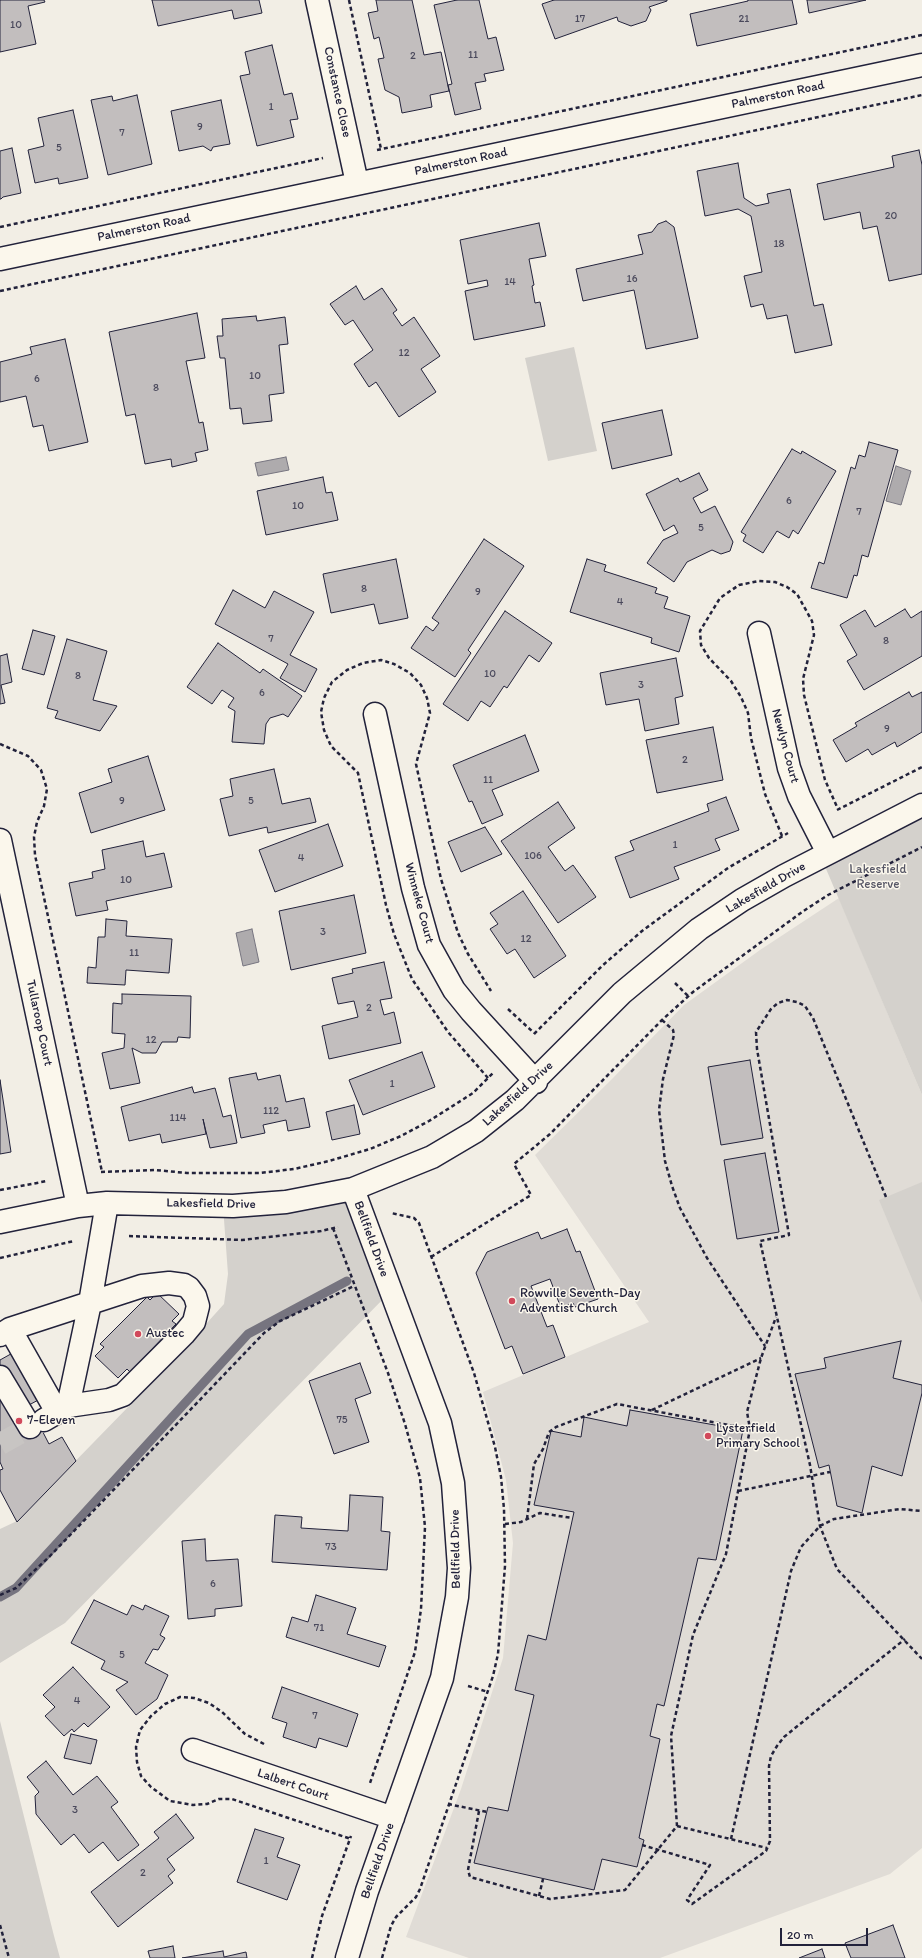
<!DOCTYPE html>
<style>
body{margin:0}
#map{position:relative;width:922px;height:1958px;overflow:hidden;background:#f2eee5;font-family:Itim,sans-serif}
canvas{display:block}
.scale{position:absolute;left:780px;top:1928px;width:88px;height:18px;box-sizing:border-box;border:2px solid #22223b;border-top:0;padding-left:5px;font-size:12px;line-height:14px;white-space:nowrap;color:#22223b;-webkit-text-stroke:3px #fbf7ec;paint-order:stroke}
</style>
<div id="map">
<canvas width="922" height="1958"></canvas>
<div class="scale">20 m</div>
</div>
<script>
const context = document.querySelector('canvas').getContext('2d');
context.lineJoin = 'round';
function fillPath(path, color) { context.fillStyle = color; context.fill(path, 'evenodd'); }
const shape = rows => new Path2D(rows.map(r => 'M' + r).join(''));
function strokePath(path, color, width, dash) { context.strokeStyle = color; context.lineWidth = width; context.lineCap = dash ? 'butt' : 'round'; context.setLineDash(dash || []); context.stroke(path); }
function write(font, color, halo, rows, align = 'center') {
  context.font = font + ' Itim,sans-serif'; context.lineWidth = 3; context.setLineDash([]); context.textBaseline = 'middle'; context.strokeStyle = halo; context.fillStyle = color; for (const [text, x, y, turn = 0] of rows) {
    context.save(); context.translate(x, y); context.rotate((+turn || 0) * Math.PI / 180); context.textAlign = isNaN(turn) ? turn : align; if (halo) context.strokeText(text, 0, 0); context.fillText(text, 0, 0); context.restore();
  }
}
const built = shape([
 [839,898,922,1095,922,1848,890,1874,660,1958,469,1958,406,1937,461,1789,503,1658,513,1543,506,1480,483,1392,649,1322,535,1155,612,1079,684,1005,760,950]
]);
const green = shape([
 [574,347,597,451,548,461,525,358],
 [922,805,922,1095,821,857],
 [922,1182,922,1303,879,1200],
 [353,1189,390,1292,65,1623,0,1663,0,1529,17,1521,169,1365,224,1304,228,1274,223,1206],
 [0,1721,54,1936,60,1958,0,1958]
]);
const water = shape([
 [286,457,289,470,258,476,255,463,286,457],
 [896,466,911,471,901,505,886,501,896,466],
 [252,929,259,962,243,966,236,933,252,929]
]);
const stream = shape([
 [0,1597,16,1588,248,1334,347,1281]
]);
const building = shape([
 [0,0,44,0,45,2,28,6,36,44,0,52,0,0],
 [152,0,259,0,262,13,234,19,232,10,158,26,152,0],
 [376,0,412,0,424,55,441,52,449,91,430,95,432,107,402,113,399,97,385,90,378,59,384,58,379,37,374,39,368,13,378,11,376,0],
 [457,0,479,0,488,39,496,37,504,70,484,74,486,81,475,83,481,109,455,115,448,85,452,84,434,5,457,0],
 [554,0,667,0,667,1,649,7,651,10,646,21,631,26,618,21,617,17,555,39,542,4,554,0],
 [748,0,792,0,797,24,697,46,690,14,748,1,748,0],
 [807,0,866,0,809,13,807,0],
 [272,45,284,95,292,93,298,119,290,120,294,137,257,146,240,76,250,74,245,52,272,45],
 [137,95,152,164,108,175,91,100,112,96,113,101,137,95],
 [221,100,230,144,213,147,211,151,203,146,179,151,171,111,221,100],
 [73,110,88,178,59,184,58,178,35,183,28,150,44,146,38,118,73,110],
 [12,148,21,193,3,197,1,199,0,199,0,151,12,148],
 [919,150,922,165,922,274,889,281,877,226,863,229,860,212,824,220,817,184,894,167,892,156,919,150],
 [738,163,744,198,756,206,769,203,767,194,790,189,814,306,823,304,832,345,795,353,787,315,767,319,763,304,751,307,744,276,762,272,751,216,738,209,705,216,697,171,738,163],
 [666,221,674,227,698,338,646,349,634,290,583,301,576,269,643,254,638,235,652,232,658,224,666,221],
 [539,223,546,256,529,259,534,285,532,286,535,303,540,302,545,326,474,340,465,291,488,286,487,280,468,284,460,240,539,223],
 [356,286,364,300,382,288,397,310,393,313,402,326,414,317,440,356,421,369,436,392,399,417,376,382,369,387,354,364,373,350,353,320,345,325,330,304,356,286],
 [197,313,205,358,186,361,199,423,203,422,208,450,195,453,197,461,172,467,171,459,145,464,135,414,126,416,109,332,197,313],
 [256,316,257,321,285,317,288,344,279,345,284,393,269,395,272,421,243,424,241,408,230,409,225,358,220,358,217,336,223,336,222,319,256,316],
 [65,339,88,442,49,451,43,425,33,427,26,396,0,402,0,362,32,354,30,347,65,339],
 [662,410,672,455,612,469,602,423,662,410],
 [869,442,898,450,868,557,862,555,857,576,854,575,847,598,811,588,819,562,824,564,851,467,855,469,859,455,865,457,869,442],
 [792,449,801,454,802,451,836,471,798,534,793,530,789,538,777,531,763,553,743,541,746,535,741,532,792,449],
 [699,473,708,490,693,498,701,513,715,506,733,542,730,551,721,554,712,550,687,562,674,582,647,563,663,540,678,533,674,525,664,531,646,494,678,478,680,482,699,473],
 [323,477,326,493,332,492,338,520,266,535,257,491,323,477],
 [484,539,524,566,468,650,471,653,455,677,411,648,426,626,433,631,439,623,432,618,484,539],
 [396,559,408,618,379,624,374,604,331,613,323,574,396,559],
 [587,559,606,565,604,571,657,588,655,593,668,597,664,608,690,616,679,652,651,643,652,638,570,612,587,559],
 [233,590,265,608,274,591,314,612,290,655,317,669,305,692,280,678,288,664,215,624,233,590],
 [905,609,911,618,922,611,922,656,864,690,847,661,857,655,840,625,865,610,875,627,905,609],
 [505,611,552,643,539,662,529,655,507,688,504,686,490,707,481,701,468,721,443,704,505,611],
 [33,630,55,636,44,675,22,669,33,630],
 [67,639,107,651,93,700,117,706,100,731,55,718,58,711,47,708,67,639],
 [218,643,260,673,263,669,302,696,288,717,283,714,270,718,266,724,264,744,232,742,235,711,228,707,234,698,222,690,212,704,187,687,218,643],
 [7,654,12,682,1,685,5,703,0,704,0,656,7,654],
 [676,658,683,696,675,698,679,724,645,731,639,699,606,705,600,673,676,658],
 [909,692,912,697,922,692,922,732,897,747,895,742,872,755,868,749,846,762,833,740,857,726,855,723,909,692],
 [713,727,723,780,657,793,646,740,713,727],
 [525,735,539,771,492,790,503,815,482,824,472,801,469,802,453,765,525,735],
 [148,756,165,810,91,833,79,793,112,782,108,769,148,756],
 [274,769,282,804,310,798,316,822,268,833,267,827,229,836,220,799,233,796,230,779,274,769],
 [726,797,739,830,715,839,720,850,674,867,679,879,630,898,615,857,634,850,630,841,709,811,707,804,726,797],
 [558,802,575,828,548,847,565,871,573,865,596,897,558,923,501,841,558,802],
 [328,824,343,866,275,892,259,850,328,824],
 [485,827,502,854,461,872,448,842,485,827],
 [143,841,146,857,164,853,172,887,106,901,108,910,76,916,69,883,93,878,92,872,105,869,102,850,143,841],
 [523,891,566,956,534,978,515,949,507,954,490,929,498,924,490,913,523,891],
 [354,895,366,953,291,970,279,911,354,895],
 [106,919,127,921,126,936,172,939,169,973,126,970,125,985,87,983,88,967,96,968,98,937,105,937,106,919],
 [384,962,392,998,380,1000,384,1015,394,1012,401,1043,329,1059,322,1026,358,1017,354,1001,338,1004,332,978,353,973,352,969,384,962],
 [122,994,191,996,190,1038,178,1037,177,1042,162,1042,156,1053,142,1053,132,1048,140,1083,110,1089,102,1053,124,1048,125,1034,112,1033,113,1003,122,1004,122,994],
 [422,1052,435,1087,363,1115,349,1080,422,1052],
 [750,1060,763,1138,721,1145,708,1067,750,1060],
 [256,1073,258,1080,280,1075,286,1102,304,1098,310,1127,288,1131,286,1120,263,1125,265,1133,241,1138,229,1078,256,1073],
 [0,1080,11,1152,0,1154,0,1080],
 [192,1087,194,1093,215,1088,223,1117,231,1115,237,1143,210,1148,203,1119,206,1134,162,1143,160,1134,129,1141,121,1107,192,1087],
 [354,1105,360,1134,332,1140,326,1112,354,1105],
 [765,1153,779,1232,737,1239,724,1160,765,1153],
 [567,1229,576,1252,580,1251,598,1299,575,1307,573,1303,561,1308,550,1279,531,1286,547,1327,553,1325,565,1357,523,1374,512,1346,505,1349,476,1273,487,1252,538,1232,541,1239,567,1229],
 [157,1293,179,1314,172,1321,176,1324,130,1372,127,1369,118,1378,95,1356,104,1347,100,1344,147,1297,150,1300,157,1293],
 [901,1341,893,1378,922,1385,922,1393,902,1476,872,1466,862,1513,837,1506,829,1465,819,1468,795,1374,826,1368,824,1358,901,1341],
 [27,1345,53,1392,29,1405,49,1444,62,1437,76,1461,17,1522,0,1490,0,1470,3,1469,0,1462,0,1360,27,1345],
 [360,1363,371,1393,355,1399,369,1442,334,1454,309,1381,360,1363],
 [630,1410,743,1430,716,1560,698,1558,664,1706,657,1704,650,1736,660,1739,639,1838,644,1840,637,1867,602,1859,594,1890,474,1863,488,1807,508,1811,534,1695,515,1690,528,1635,546,1640,574,1512,534,1505,551,1431,581,1437,584,1417,627,1426,630,1410],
 [350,1495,383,1497,381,1531,390,1532,387,1570,272,1562,275,1515,302,1517,301,1528,348,1531,350,1495],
 [205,1539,206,1561,238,1559,242,1606,215,1609,215,1616,188,1619,182,1541,205,1539],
 [316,1595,356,1608,347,1634,386,1646,379,1667,286,1637,292,1617,308,1622,316,1595],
 [94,1600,127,1615,132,1605,143,1610,145,1605,169,1616,160,1635,165,1638,158,1650,153,1649,145,1663,168,1675,157,1699,136,1715,116,1690,128,1682,101,1669,105,1661,71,1643,94,1600],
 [73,1667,110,1707,88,1727,84,1723,74,1732,72,1729,64,1736,45,1716,55,1707,43,1695,73,1667],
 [282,1687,358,1714,347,1747,319,1738,316,1748,283,1737,287,1723,272,1718,282,1687],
 [71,1734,97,1740,91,1764,64,1758,71,1734],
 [46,1761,73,1795,97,1776,118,1802,111,1807,139,1845,118,1861,103,1842,89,1853,74,1834,61,1845,36,1814,35,1796,39,1792,27,1777,46,1761],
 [176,1814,194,1838,167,1859,175,1870,168,1876,173,1883,118,1927,91,1892,159,1838,154,1832,176,1814],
 [255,1829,284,1838,277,1857,300,1865,287,1900,237,1882,255,1829],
 [893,1925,905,1958,851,1958,845,1943,893,1925],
 [173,1946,175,1958,150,1958,148,1951,173,1946],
 [822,1949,825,1958,799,1958,822,1949],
 [223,1951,224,1957,246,1952,247,1958,182,1958,223,1951]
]);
const minorTunnel = shape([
 [0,1444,44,1420]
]);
const path = shape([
 [349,0,381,149],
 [377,150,922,35],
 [0,227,323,158],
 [0,291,922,95],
 [0,744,28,756,41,770,47,789,44,806,37,822,34,837,35,855,102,1172],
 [837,810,922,767],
 [782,836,765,794,751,738,748,713,741,697,731,681,709,658,701,645,700,631,720,598,739,585,759,581,775,582,787,587,797,594,812,621,814,635,803,679,804,695,825,780,838,809],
 [675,983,688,996],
 [508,1009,534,1033],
 [662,1020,673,1030,674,1035,663,1079,659,1110,665,1161,672,1186,680,1208,707,1258,765,1346],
 [534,1034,602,966,642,931,728,868,788,833],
 [488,1078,448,1032,412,979,394,934,386,905,358,773,331,746,324,730,321,712,324,698,332,682,347,670,363,663,381,660,394,664,410,673,421,685,427,698,430,713,416,764,441,879,458,933,468,954,491,991],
 [101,1172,155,1170,187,1173,260,1173,294,1169,329,1161,370,1149,401,1136,429,1121,473,1093,493,1073],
 [0,1190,47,1181],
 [886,1197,813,1018,805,1006,797,1002,787,1000,778,1003,771,1009,756,1032,757,1049,789,1235,760,1241,810,1465,820,1526,837,1569,922,1659],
 [333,1228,388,1373,405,1424,420,1478,425,1527,421,1609,415,1652,370,1783],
 [129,1236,242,1240,321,1231,338,1227],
 [431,1257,531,1195,514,1164,550,1134,662,1020,693,992,802,912,828,895,922,847],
 [0,1258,74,1241],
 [652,1410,761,1358],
 [738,1491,830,1472],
 [527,1519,534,1464,543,1449,549,1432,556,1427,617,1404,750,1429],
 [505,1524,521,1522,540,1513,572,1518],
 [0,1595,16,1588,50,1556,264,1333,280,1321,354,1286],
 [468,1686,488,1692],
 [264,1744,245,1734,222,1712,209,1703,194,1698,180,1697,165,1704,151,1716,140,1730,136,1747,137,1762,141,1776,151,1787,170,1801,193,1805,207,1804,219,1799,232,1799,351,1839],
 [448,1804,487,1812],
 [479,1811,468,1870,470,1877,550,1899,625,1890,677,1826,671,1736,693,1635,726,1554,750,1429,747,1412,761,1358,776,1317],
 [677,1826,767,1848],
 [731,1839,791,1571,801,1547,820,1526,834,1519,900,1509,922,1511],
 [642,1845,710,1865,687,1900,692,1904,766,1851,770,1841,769,1766,771,1756,777,1746,784,1737,905,1639],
 [539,1896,543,1879],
 [0,1925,9,1958],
 [312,1958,322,1916,351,1836],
 [382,1958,391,1926,396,1917,416,1897,420,1889,493,1676,498,1654,505,1566,504,1509,501,1477,495,1447,474,1373,419,1223,414,1218,391,1213]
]);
const minor = shape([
 [317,0,357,183],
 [0,259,922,65],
 [759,633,789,768,799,796,828,853],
 [375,714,413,888,429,945,454,990,471,1011,536,1082],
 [0,840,78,1206],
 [0,1222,78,1206,107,1203,233,1206,286,1202,353,1189,432,1157,476,1131,515,1100,622,993,699,929,742,900,784,876,922,805],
 [10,1329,57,1412],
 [0,1335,10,1329,142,1286,169,1283,184,1285,189,1288,195,1296,198,1306,194,1322,184,1334,123,1395,109,1400,68,1406],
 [0,1377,30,1427],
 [44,1420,68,1406,90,1303,107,1203],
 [193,1750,393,1818],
 [347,1958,367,1891,442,1678,457,1597,459,1568,453,1483,440,1423,353,1189]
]);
const markers = [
 [512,1301,4,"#d1495b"],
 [138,1334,4,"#d1495b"],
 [19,1421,4,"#d1495b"],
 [708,1436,4,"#d1495b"]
];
const numberNames = [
 ["17",580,19],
 ["21",744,19],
 ["10",16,25],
 ["11",473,55],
 ["2",413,56],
 ["1",271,107],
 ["9",200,127],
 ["7",122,133],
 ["5",59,148],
 ["20",891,216],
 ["18",779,244],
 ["16",632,279],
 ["14",510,282],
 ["12",404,353],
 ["10",255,376],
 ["6",37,379],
 ["8",156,388],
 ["6",789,501],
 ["10",298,506],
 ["7",859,512],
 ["5",701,528],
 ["8",364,589],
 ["9",478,592],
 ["4",620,602],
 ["7",271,639],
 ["8",886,641],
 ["10",490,674],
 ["8",78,676],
 ["3",641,685],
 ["6",262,693],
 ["9",887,729],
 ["2",685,760],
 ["11",488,780],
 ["9",122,801],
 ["5",251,801],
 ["1",675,845],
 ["106",533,856],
 ["4",301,858],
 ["10",126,880],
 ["3",323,932],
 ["12",526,939],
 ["11",134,953],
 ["2",369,1008],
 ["12",151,1040],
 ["1",392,1084],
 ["112",271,1111],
 ["114",178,1118],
 ["75",342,1420],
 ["73",331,1547],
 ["6",213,1584],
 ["71",319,1628],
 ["5",122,1655],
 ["4",77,1701],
 ["7",315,1716],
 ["3",75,1810],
 ["1",266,1861],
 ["2",143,1873]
];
const streetNames = [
 ["Constance Close",337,92,78],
 ["Palmerston Road",778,95,-12],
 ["Palmerston Road",461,162,-12],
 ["Palmerston Road",144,228,-12],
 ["Newlyn Court",785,746,75],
 ["Lakesfield Drive",766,888,-30],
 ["Winneke Court",419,903,75],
 ["Tullaroop Court",39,1023,78],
 ["Lakesfield Drive",518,1094,-42],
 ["Lakesfield Drive",211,1204,1],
 ["Bellfield Drive",371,1239,70],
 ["Bellfield Drive",456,1549,-91],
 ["Lalbert Court",293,1785,19],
 ["Bellfield Drive",378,1861,-71]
];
const parkNames = [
 ["Lakesfield",878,870],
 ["Reserve",878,885]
];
const poiNames = [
 ["Rowville Seventh-Day",520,1294],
 ["Adventist Church",520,1309],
 ["Austec",146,1334],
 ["7-Eleven",27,1421],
 ["Lysterfield",716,1429],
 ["Primary School",716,1444]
];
fillPath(built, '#e0dcd6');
fillPath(green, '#d4d1cc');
fillPath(water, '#aeabad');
strokePath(water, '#76747f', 1);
strokePath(stream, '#76747f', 9);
fillPath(building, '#c2bebe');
strokePath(building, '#22223b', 1);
strokePath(minorTunnel, '#c8c5c3', 22, [22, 11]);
strokePath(minor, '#22223b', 25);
strokePath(path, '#22223b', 2.5, [4, 3]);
strokePath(minor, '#fbf7ec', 22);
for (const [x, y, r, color] of markers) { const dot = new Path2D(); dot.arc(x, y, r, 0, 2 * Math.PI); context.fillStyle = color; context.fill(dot); strokePath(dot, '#fbf7ec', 1.5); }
write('11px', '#4a495c', null, numberNames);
write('13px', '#22223b', '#fbf7ec', streetNames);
write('13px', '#575766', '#fbf7ec', parkNames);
write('13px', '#22223b', '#fbf7ec', poiNames, 'left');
</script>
